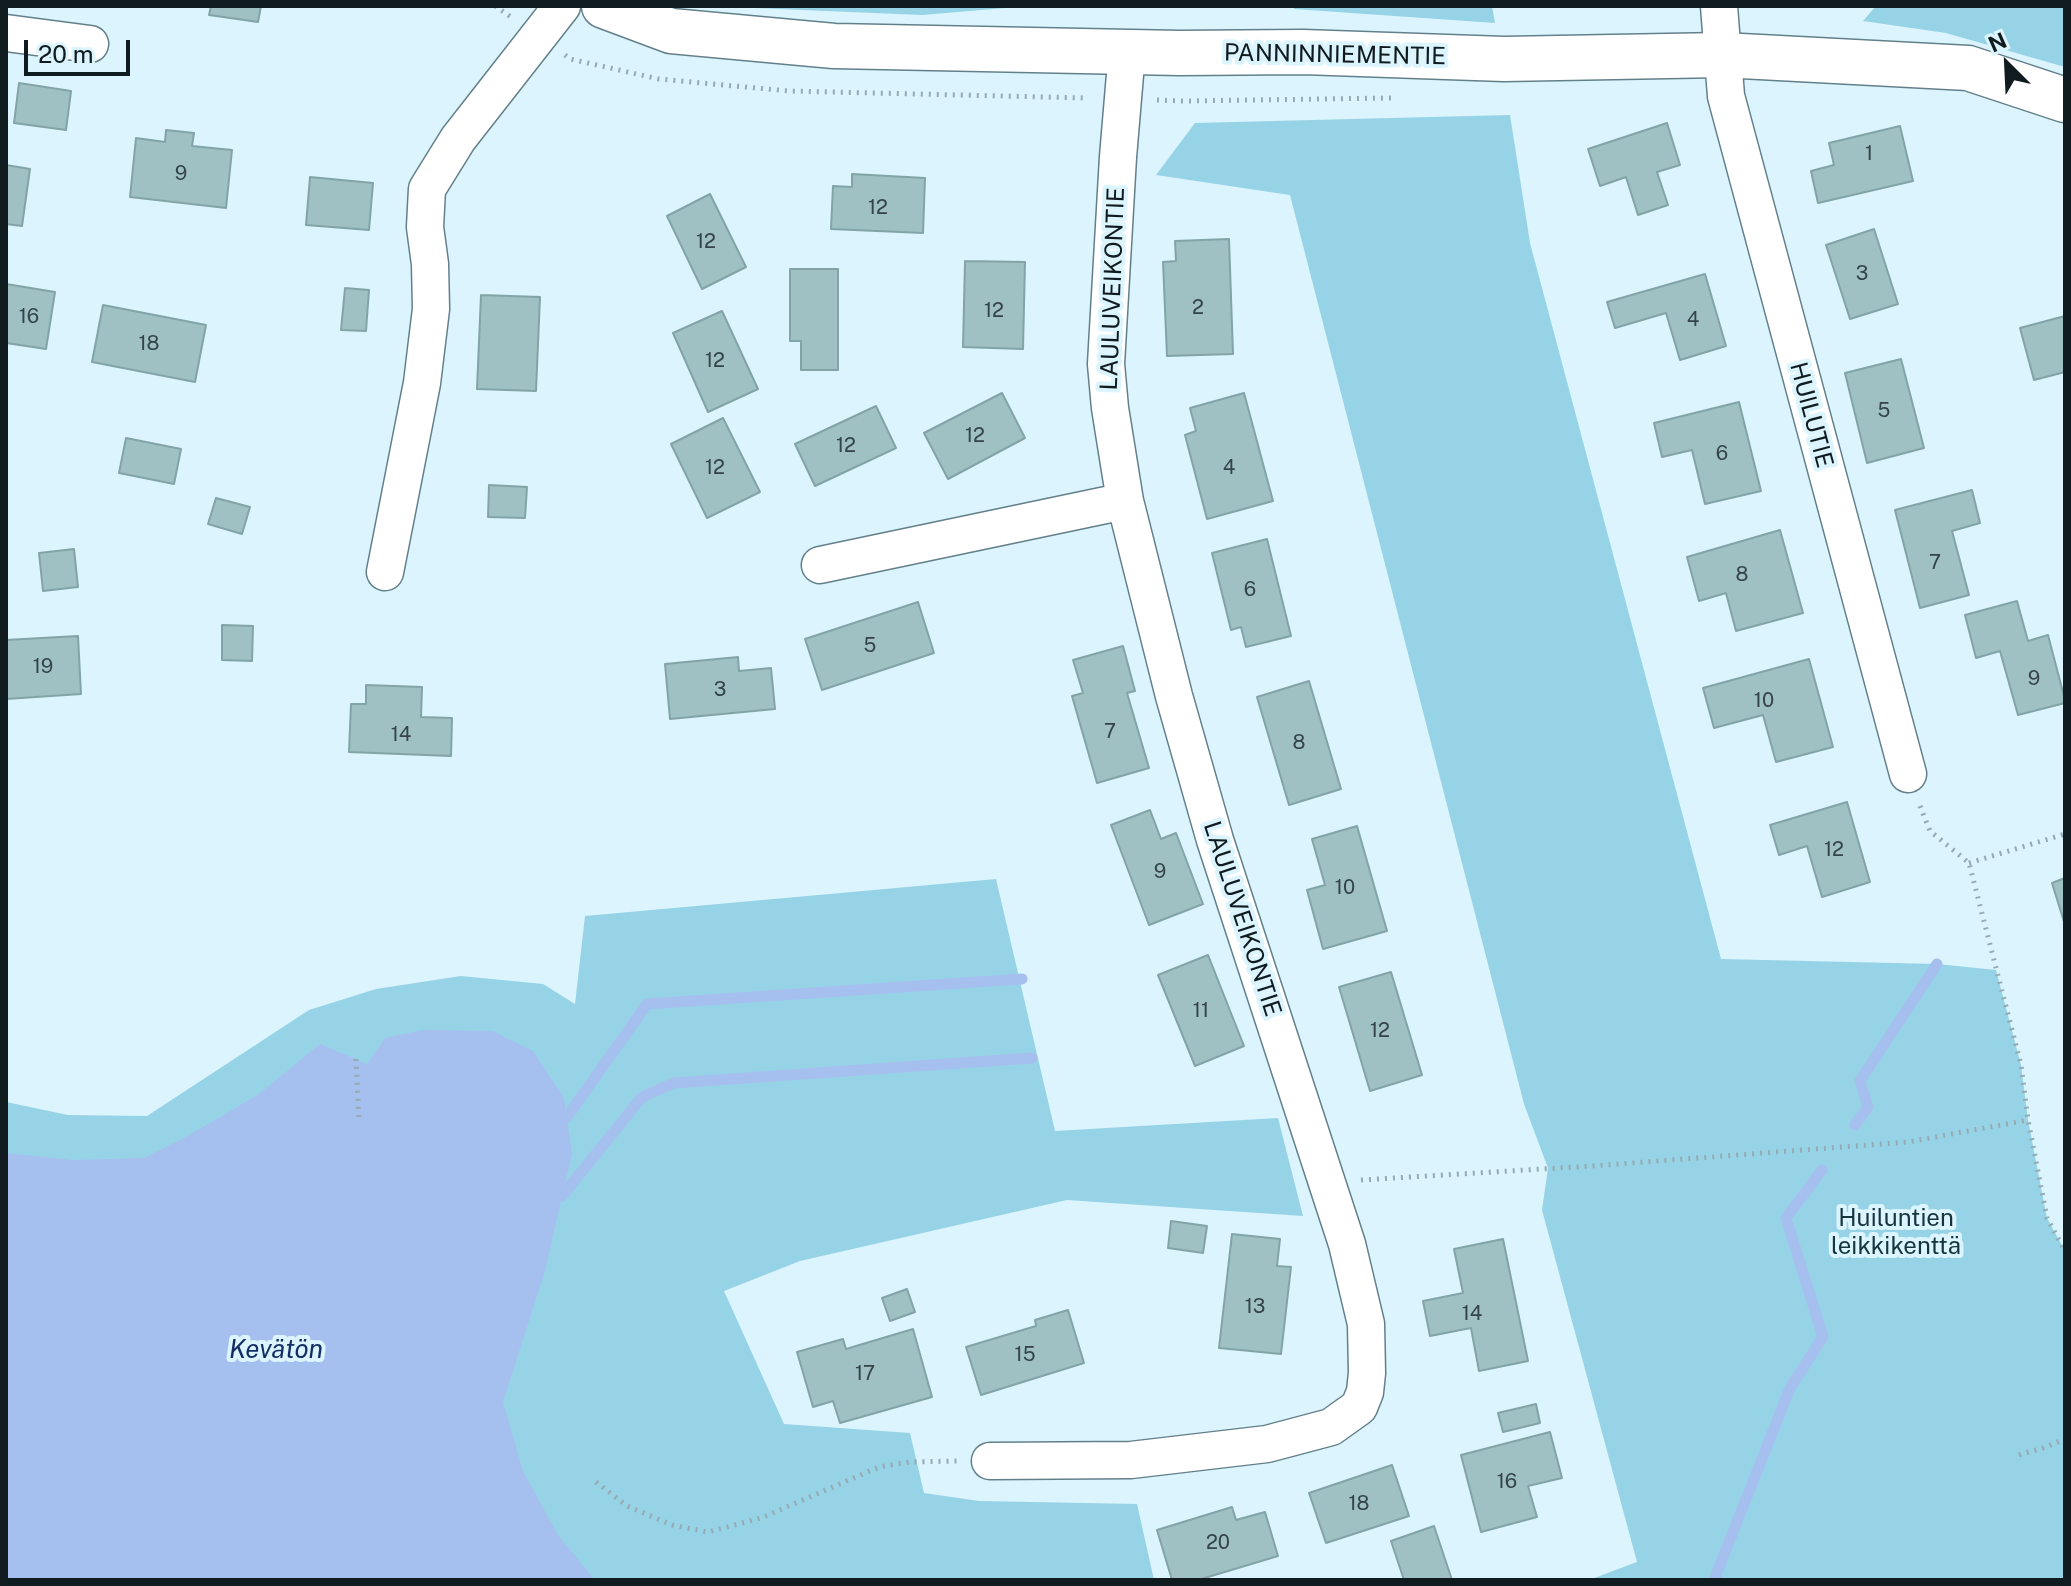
<!DOCTYPE html>
<meta charset="utf-8">
<style>
body{margin:0}
#map{position:relative;width:2071px;height:1586px;overflow:hidden;background:#dbf4fd;font-family:"Public Sans",sans-serif}
canvas{display:block}
.frame{position:absolute;inset:0;border:8px solid #101b1f;pointer-events:none}
.north{position:absolute;left:1967px;top:24px;width:80px;height:80px;-webkit-text-stroke:6px #dbf4fd;paint-order:stroke;rotate:336deg;font-size:22px;font-weight:700;line-height:32px;text-align:center;color:#101b1f}
.north::after{content:'';display:block;margin:auto;width:28px;height:36px;background:#101b1f;clip-path:polygon(50% 0,100% 100%,50% 72%,0 100%)}
.scale{position:absolute;left:24px;top:40px;width:106px;height:36px;box-sizing:border-box;border:4px solid #101b1f;border-top:0;padding-left:10px;font-size:24px;line-height:28px;white-space:nowrap;color:#101b1f;-webkit-text-stroke:6px #dbf4fd;paint-order:stroke}
</style>
<div id="map">
<canvas width="2071" height="1586"></canvas>
<div class="frame"></div>
<div class="north">N</div>
<div class="scale">20 m</div>
</div>
<script>
const context = document.querySelector('canvas').getContext('2d');
context.lineJoin = 'round';
function fillPath(path, color) { context.fillStyle = color; context.fill(path, 'evenodd'); }
const shape = rows => new Path2D(rows.map(r => 'M' + r).join(''));
function strokePath(path, color, width, dash) { context.strokeStyle = color; context.lineWidth = width; context.lineCap = dash ? 'butt' : 'round'; context.setLineDash(dash || []); context.stroke(path); }
function write(font, color, halo, rows, align = 'center') {
  context.font = font + ' "Public Sans",sans-serif'; context.lineWidth = 8; context.setLineDash([]); context.textBaseline = 'middle'; context.strokeStyle = halo; context.fillStyle = color; for (const [text, x, y, turn = 0] of rows) {
    context.save(); context.translate(x, y); context.rotate((+turn || 0) * Math.PI / 180); context.textAlign = isNaN(turn) ? turn : align; if (halo) context.strokeText(text, 0, 0); context.fillText(text, 0, 0); context.restore();
  }
}
const green = shape([
 [707,6,1029,6,922,15],
 [1294,6,1492,6,1495,23,1294,9],
 [1876,6,2065,6,2065,67,1946,33,1863,21],
 [1510,115,1530,243,1721,959,1937,964,1996,970,2021,1065,2028,1120,2047,1218,2065,1251,2065,1580,1589,1580,1637,1562,1542,1210,1548,1168,1524,1104,1290,195,1156,175,1195,123],
 [996,879,1055,1131,1278,1118,1303,1216,1067,1200,800,1261,724,1291,784,1424,910,1433,924,1493,979,1501,1137,1504,1154,1580,6,1580,6,1102,68,1115,147,1116,309,1010,376,989,461,976,543,984,575,1004,585,916]
]);
const water = shape([
 [422,1030,492,1031,533,1051,564,1098,572,1154,545,1271,503,1402,523,1471,558,1535,595,1580,6,1580,6,1153,72,1160,144,1158,186,1137,259,1094,320,1044,367,1064,385,1038]
]);
const stream = shape([
 [567,1117,647,1004,1022,979],
 [1855,1125,1868,1107,1860,1081,1937,964],
 [562,1196,642,1097,674,1083,1032,1058],
 [1714,1580,1790,1388,1823,1337,1786,1218,1822,1170]
]);
const building = shape([
 [211,6,261,6,258,22,209,15,211,6],
 [19,83,71,91,66,130,14,123,19,83],
 [1667,123,1680,165,1657,172,1668,205,1638,215,1626,177,1600,186,1588,149,1667,123],
 [1900,126,1913,181,1818,203,1811,171,1834,165,1829,143,1900,126],
 [166,130,194,133,192,146,232,150,226,208,130,197,136,138,165,142,166,130],
 [6,165,30,169,22,226,6,224,6,165],
 [852,174,925,178,923,233,831,229,833,186,852,187,852,174],
 [310,177,373,183,369,230,306,225,310,177],
 [710,194,746,267,702,289,667,216,710,194],
 [1874,229,1898,304,1850,319,1826,245,1874,229],
 [1229,239,1233,354,1167,356,1163,262,1176,261,1175,241,1229,239],
 [965,261,1025,262,1023,349,963,347,965,261],
 [790,269,838,269,838,370,801,370,801,341,790,341,790,269],
 [1705,274,1726,346,1680,360,1666,313,1615,328,1607,302,1705,274],
 [6,284,55,292,46,349,6,343,6,284],
 [345,288,369,290,366,331,341,330,345,288],
 [481,295,540,297,536,391,477,389,481,295],
 [103,305,206,325,195,382,92,362,103,305],
 [722,311,758,389,708,412,673,333,722,311],
 [2065,316,2065,372,2034,380,2020,328,2065,316],
 [1901,359,1924,448,1867,463,1845,373,1901,359],
 [1002,393,1025,438,948,479,924,433,1002,393],
 [1244,393,1273,501,1207,519,1185,435,1196,431,1190,408,1244,393],
 [1739,402,1761,491,1705,504,1692,450,1662,457,1654,423,1739,402],
 [876,406,896,448,815,486,795,444,876,406],
 [723,418,760,492,707,518,671,444,723,418],
 [126,438,181,449,174,484,119,473,126,438],
 [489,485,527,487,525,518,488,517,489,485],
 [1972,490,1980,523,1952,531,1969,595,1920,608,1895,510,1972,490],
 [216,498,250,507,242,534,208,524,216,498],
 [1780,530,1803,613,1736,631,1726,593,1699,601,1687,557,1780,530],
 [1267,539,1291,636,1246,647,1241,627,1231,630,1212,553,1267,539],
 [74,549,78,587,43,591,39,553,74,549],
 [2017,601,2028,641,2048,635,2065,700,2065,703,2018,715,2000,651,1976,658,1965,615,2017,601],
 [918,602,934,653,822,690,805,639,918,602],
 [222,625,253,626,252,661,222,660,222,625],
 [78,636,81,694,6,699,6,640,78,636],
 [1123,646,1135,691,1127,693,1149,768,1097,783,1072,696,1083,693,1073,660,1123,646],
 [738,657,739,671,771,668,775,709,670,719,665,664,738,657],
 [1809,659,1833,747,1776,762,1763,715,1714,728,1703,688,1809,659],
 [1309,681,1341,789,1289,805,1257,697,1309,681],
 [366,685,422,687,421,717,452,718,451,756,349,752,351,704,366,704,366,685],
 [1847,802,1870,882,1822,897,1807,846,1779,855,1770,825,1847,802],
 [1150,810,1161,839,1176,833,1203,904,1149,925,1111,825,1150,810],
 [1357,826,1387,931,1323,949,1307,890,1325,885,1312,839,1357,826],
 [2065,878,2065,925,2052,883,2065,878],
 [1208,955,1244,1046,1195,1066,1158,975,1208,955],
 [1391,972,1422,1075,1370,1091,1339,987,1391,972],
 [1171,1221,1207,1226,1203,1253,1168,1248,1171,1221],
 [1232,1234,1280,1239,1277,1266,1291,1267,1281,1354,1219,1348,1232,1234],
 [1503,1239,1528,1361,1479,1371,1471,1328,1430,1336,1423,1301,1463,1293,1454,1249,1503,1239],
 [907,1289,915,1312,890,1321,882,1298,907,1289],
 [1068,1310,1084,1363,981,1395,966,1347,1036,1326,1035,1320,1068,1310],
 [913,1329,932,1397,840,1423,833,1401,813,1407,797,1352,843,1339,846,1349,913,1329],
 [1536,1404,1540,1423,1503,1432,1498,1413,1536,1404],
 [1550,1432,1562,1478,1528,1486,1537,1517,1481,1532,1461,1455,1550,1432],
 [1392,1465,1409,1516,1326,1543,1309,1493,1392,1465],
 [1232,1507,1236,1520,1265,1512,1278,1556,1198,1580,1172,1580,1157,1530,1232,1507],
 [1434,1526,1452,1580,1404,1580,1391,1541,1434,1526]
]);
const path = shape([
 [495,6,511,17],
 [565,55,570,59,659,79,789,91,1087,98],
 [1157,100,1183,101,1391,98],
 [1920,806,1930,831,1969,863,2021,1065,2028,1120,2047,1218,2065,1251],
 [1969,863,2065,834],
 [356,1059,359,1122],
 [1361,1180,1592,1166,1908,1142,2028,1120],
 [2019,1455,2043,1448,2065,1439],
 [596,1482,627,1506,672,1525,708,1532,761,1518,879,1467,910,1462,957,1461]
]);
const minor = shape([
 [1719,6,1726,96,1908,774],
 [6,33,90,44],
 [820,565,1125,501],
 [385,572,422,383,431,309,430,264,425,227,427,189,458,139,562,6],
 [990,1461,1131,1460,1267,1444,1331,1427,1359,1407,1365,1392,1367,1373,1366,1324,1347,1244,1215,840,1174,696,1125,501,1110,408,1106,364,1118,157,1127,51]
]);
const tertiary = shape([
 [604,6,671,31,834,46,1180,53,1303,52,1504,59,1722,55,1968,68,2065,100]
]);
const numberNames = [
 ["1",1869,154],
 ["9",181,174],
 ["12",878,208],
 ["12",706,242],
 ["3",1862,274],
 ["2",1198,308],
 ["12",994,311],
 ["16",29,317],
 ["4",1693,320],
 ["18",149,344],
 ["12",715,361],
 ["5",1884,411],
 ["12",975,436],
 ["12",846,446],
 ["6",1722,454],
 ["12",715,468],
 ["4",1229,468],
 ["7",1935,563],
 ["8",1742,575],
 ["6",1250,590],
 ["5",870,646],
 ["19",43,667],
 ["9",2034,679],
 ["3",720,690],
 ["10",1764,701],
 ["7",1110,732],
 ["14",401,735],
 ["8",1299,743],
 ["12",1834,850],
 ["9",1160,872],
 ["10",1345,888],
 ["11",1201,1011],
 ["12",1380,1031],
 ["13",1255,1307],
 ["14",1472,1314],
 ["15",1025,1355],
 ["17",865,1374],
 ["16",1507,1482],
 ["18",1359,1504],
 ["20",1218,1543]
];
const streetNames = [
 ["PANNINNIEMENTIE",1335,55,1],
 ["LAULUVEIKONTIE",1113,289,-88],
 ["HUILUTIE",1811,415,75],
 ["LAULUVEIKONTIE",1242,919,72]
];
const parkNames = [
 ["Huiluntien",1896,1219],
 ["leikkikenttä",1896,1247]
];
const waterNames = [
 ["Kevätön",276,1350]
];
fillPath(green, '#97d3e7');
fillPath(water, '#a5c0ee');
strokePath(stream, '#a5c0ee', 11);
fillPath(building, '#9fc1c3');
strokePath(building, '#82a4a6', 2);
strokePath(minor, '#63808a', 39);
strokePath(tertiary, '#63808a', 47);
strokePath(path, '#95aab1', 5, [2, 6]);
strokePath(minor, '#fff', 36);
strokePath(tertiary, '#fff', 44);
write('20px', '#344448', null, numberNames);
write('24px', '#101b1f', '#dbf4fd', streetNames);
write('24px', '#14343e', '#dbf4fd', parkNames);
write('italic 26px', '#122e65', '#dbf4fd', waterNames);
</script>
